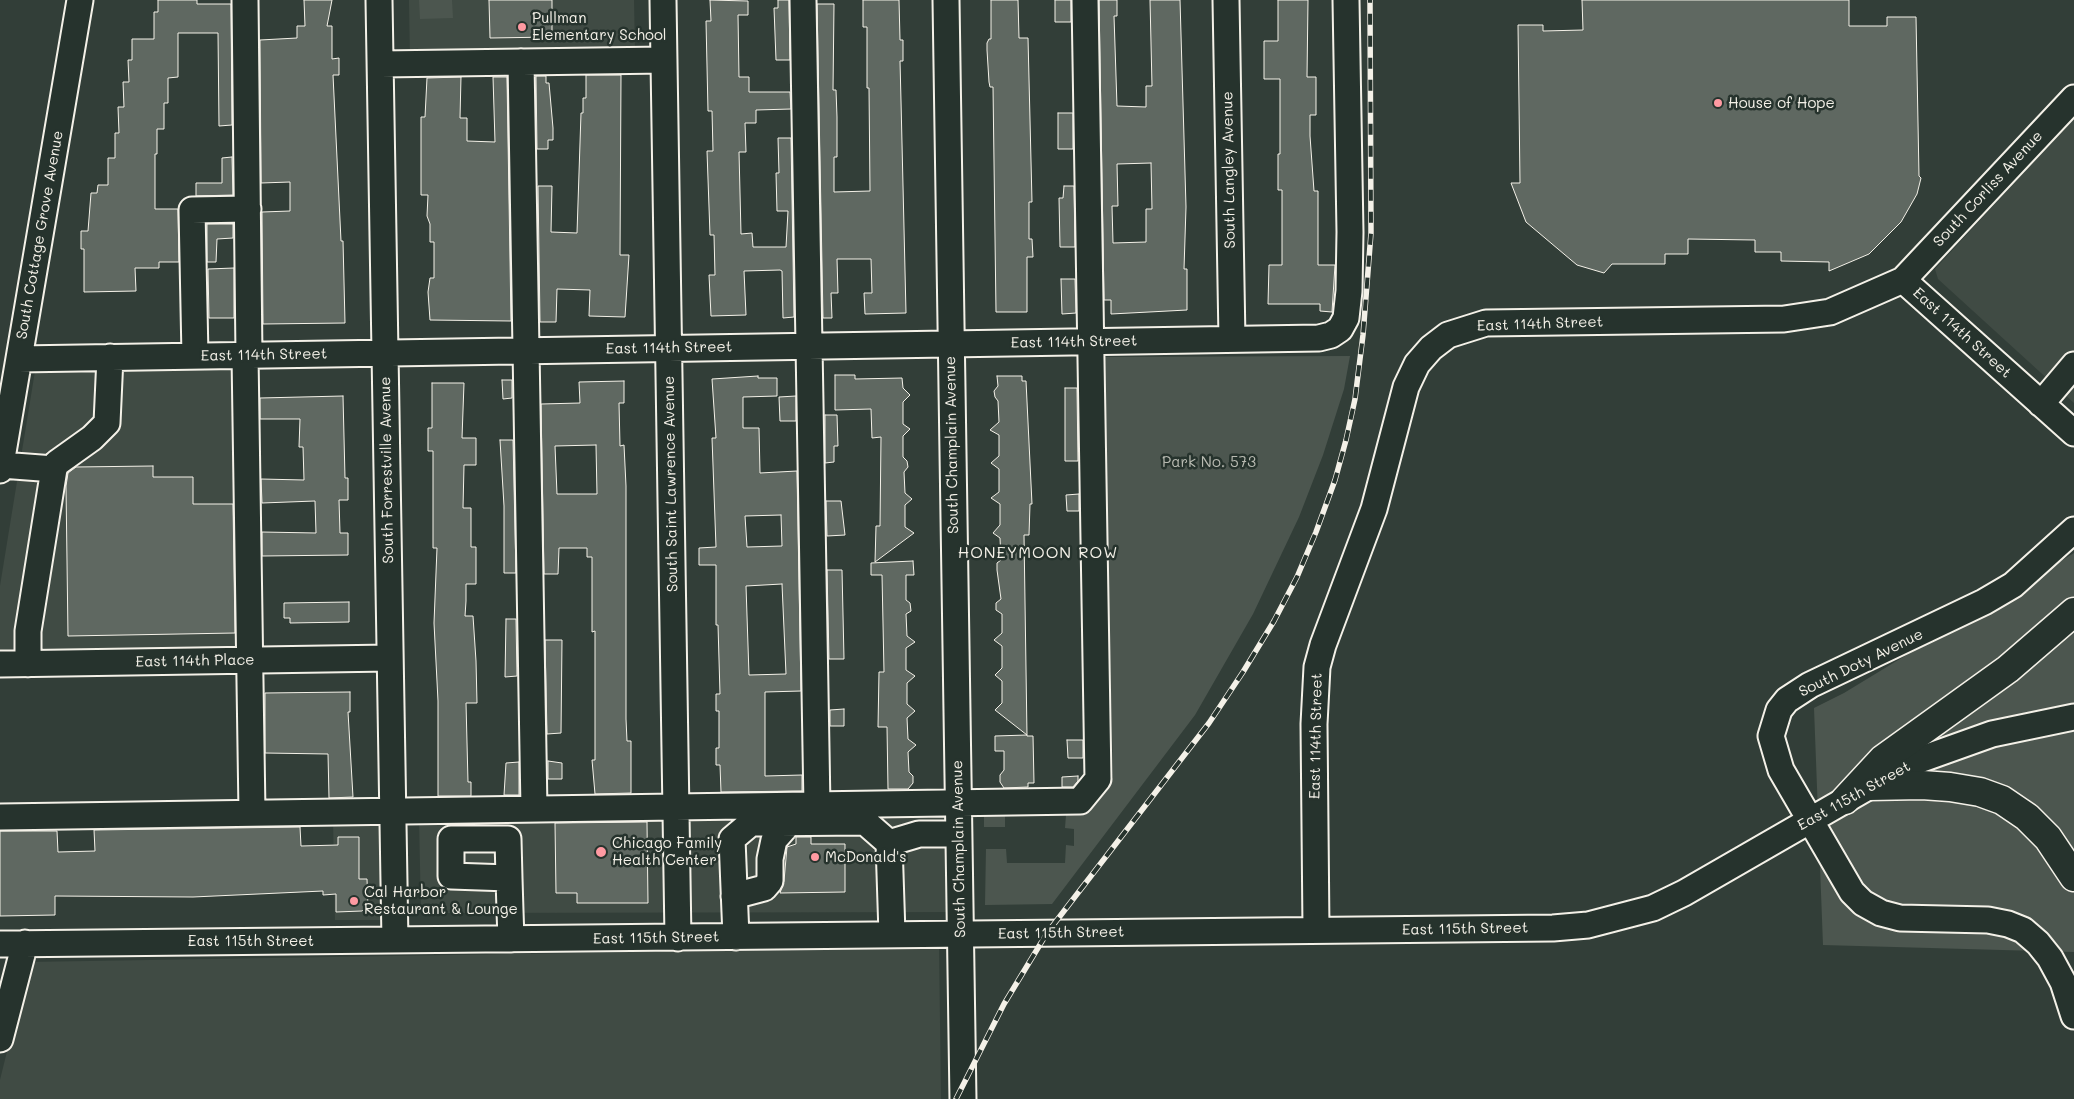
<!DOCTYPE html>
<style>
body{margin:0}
canvas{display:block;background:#323e38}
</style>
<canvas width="2074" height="1099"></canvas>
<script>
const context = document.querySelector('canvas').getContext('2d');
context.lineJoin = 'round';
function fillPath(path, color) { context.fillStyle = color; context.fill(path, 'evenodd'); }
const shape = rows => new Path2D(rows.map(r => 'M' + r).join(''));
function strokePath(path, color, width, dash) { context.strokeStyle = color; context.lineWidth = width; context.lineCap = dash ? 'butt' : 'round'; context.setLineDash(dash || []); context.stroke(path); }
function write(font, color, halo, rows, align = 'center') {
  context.font = font + ' Mali,sans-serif'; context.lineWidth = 5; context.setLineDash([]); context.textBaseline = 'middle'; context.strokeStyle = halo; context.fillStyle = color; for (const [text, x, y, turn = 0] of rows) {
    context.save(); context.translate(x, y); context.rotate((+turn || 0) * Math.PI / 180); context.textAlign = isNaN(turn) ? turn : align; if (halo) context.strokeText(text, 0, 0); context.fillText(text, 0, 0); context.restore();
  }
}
const built = shape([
 [409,0,634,0,635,53,410,57],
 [2074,115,2074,403,1938,279,1935,269,2039,156],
 [242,356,247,657,0,660,0,586,37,359],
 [953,806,955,912,421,913,419,817],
 [380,816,382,920,335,920,333,817],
 [939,947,941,1099,0,1099,0,1080,29,962]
]);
const green = shape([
 [419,0,452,0,453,18,420,19],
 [1350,356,1344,389,1323,455,1299,517,1253,614,1195,715,1052,904,985,905,986,849,1006,849,1007,863,1065,863,1066,845,1074,846,1074,829,1065,828,1066,815,1005,814,1005,827,984,827,984,805,1083,805,1113,778,1103,357],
 [2074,553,2074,952,1823,945,1814,708,1844,693]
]);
const building = shape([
 [158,0,197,0,197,4,231,4,232,125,219,126,218,33,178,33,178,77,168,78,168,103,164,103,164,129,157,129,157,154,155,154,155,209,178,209,179,262,159,262,159,268,135,268,136,291,84,292,84,249,81,249,81,231,88,231,91,193,97,193,98,185,108,185,108,158,115,158,115,133,119,133,118,107,124,107,123,82,129,82,128,60,132,60,132,39,154,39,154,12,158,12,158,0],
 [304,0,332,0,327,26,332,26,332,59,339,58,339,75,333,75,341,241,343,241,345,323,263,324,262,212,290,211,290,182,261,183,260,40,297,38,297,26,305,26,304,0],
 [489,0,552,0,552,37,490,38,489,0],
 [710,0,748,1,748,15,738,15,739,77,749,77,749,92,790,92,791,109,756,110,756,123,745,123,746,152,739,152,741,234,752,233,753,247,786,247,788,211,777,211,776,173,779,173,778,138,791,138,794,317,783,318,782,271,780,270,744,271,746,315,711,316,709,275,715,275,714,235,710,235,707,151,713,151,712,111,708,111,706,21,711,21,710,0],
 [778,0,789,0,790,60,776,60,774,8,778,8,778,0],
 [863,0,899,0,900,40,903,40,903,61,900,61,901,101,906,313,865,314,864,293,872,293,871,259,837,259,838,293,831,293,832,318,823,318,817,4,834,4,833,90,836,90,837,117,837,157,834,157,834,192,870,191,869,88,867,88,867,27,863,27,863,0],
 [991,0,1018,0,1019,38,1028,38,1032,202,1029,202,1029,239,1032,239,1033,257,1027,257,1027,312,996,312,993,87,990,87,989,82,987,50,987,43,989,39,991,39,991,0],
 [1055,0,1071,0,1071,22,1055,22,1055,0],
 [1099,0,1117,0,1117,16,1114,16,1117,106,1146,107,1146,86,1152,86,1150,0,1180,0,1186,207,1184,269,1187,269,1187,310,1111,314,1111,300,1104,300,1099,0],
 [1151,163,1152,209,1146,209,1146,242,1113,243,1112,206,1118,206,1117,164,1151,163],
 [1278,0,1308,0,1307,77,1316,77,1316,115,1310,115,1310,136,1314,191,1318,191,1318,265,1335,265,1332,312,1320,311,1320,304,1268,304,1269,265,1282,265,1282,190,1278,190,1278,154,1280,154,1280,79,1264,79,1264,41,1278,41,1278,0],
 [1582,0,1849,0,1849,26,1887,26,1887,17,1916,17,1919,176,1921,178,1917,194,1901,222,1869,254,1829,271,1829,262,1781,261,1781,252,1755,252,1755,240,1688,239,1688,254,1665,254,1665,264,1612,264,1604,273,1577,265,1526,222,1511,183,1520,183,1518,25,1543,25,1543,31,1583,30,1582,0],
 [586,75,621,75,620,255,629,255,625,317,589,316,590,290,557,289,556,322,540,322,538,186,552,186,551,232,577,233,581,113,583,113,583,98,586,98,586,75],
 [536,76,546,76,546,83,549,83,553,128,553,140,548,140,548,149,537,149,536,76],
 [461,77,460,118,467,118,467,141,495,142,493,77,507,77,511,321,430,320,428,292,430,278,434,278,434,242,430,242,430,224,427,216,428,195,421,195,421,117,425,117,427,78,461,77],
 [1058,113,1073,113,1073,149,1058,149,1058,113],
 [232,157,233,195,196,196,196,183,222,183,222,158,232,157],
 [1064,186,1074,186,1075,247,1060,247,1059,198,1063,198,1064,186],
 [207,224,233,224,233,238,217,239,216,262,207,262,207,224],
 [234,268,234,318,209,318,208,269,234,268],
 [1061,279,1075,279,1076,313,1062,314,1061,279],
 [835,375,855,375,855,379,902,378,903,388,910,395,903,402,903,424,910,429,903,436,903,457,907,461,908,467,904,472,905,493,912,499,905,505,905,527,914,533,875,562,876,526,880,526,881,437,872,438,871,409,835,410,835,375],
 [758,376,758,378,777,378,777,396,743,397,743,428,759,428,760,473,797,471,801,691,765,692,765,776,802,775,802,791,721,792,720,765,716,765,716,748,719,748,719,711,716,711,716,694,720,694,718,625,716,625,716,565,699,565,699,548,716,547,712,438,716,438,712,379,758,376],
 [781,515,782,546,747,547,745,516,781,515],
 [782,584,786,674,749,675,746,586,782,584],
 [997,376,1022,376,1022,381,1026,381,1032,504,1030,504,1029,535,1024,535,1027,736,1033,736,1034,783,1028,783,1028,787,1004,788,1000,782,1000,775,1004,770,1004,751,995,751,995,736,1027,735,995,710,1002,703,1002,681,995,675,1002,668,1002,646,994,640,1002,633,1002,614,996,610,996,603,1001,599,997,570,997,563,1001,560,1000,538,993,533,1000,525,1000,504,991,498,999,492,999,469,991,463,999,456,999,435,990,430,999,422,998,401,995,397,994,391,998,386,997,376],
 [502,380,512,380,512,398,503,399,502,380],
 [624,381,624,403,619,403,620,446,624,445,626,486,626,719,627,741,631,741,631,793,595,794,592,760,595,760,595,631,592,632,592,557,587,557,587,548,559,548,558,574,544,574,541,404,580,403,579,382,624,381],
 [596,445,597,494,557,494,555,446,596,445],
 [432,383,464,383,462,438,476,438,476,465,464,465,463,508,471,508,471,547,476,547,476,584,466,584,466,601,465,616,473,616,476,661,477,703,466,703,468,782,471,782,471,796,438,796,438,701,434,623,437,548,433,548,433,451,428,451,428,428,432,428,432,383],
 [1065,388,1077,388,1078,461,1065,461,1065,388],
 [343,396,345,478,348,478,348,500,339,500,340,533,348,533,348,555,262,556,262,532,316,533,315,501,262,503,261,479,304,480,303,447,299,447,300,419,260,419,260,398,343,396],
 [796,396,796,421,780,421,779,397,796,396],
 [825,415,837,415,838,446,834,446,834,462,825,463,825,415],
 [500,440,513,440,516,573,504,573,504,506,500,440],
 [153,466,153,477,193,477,193,504,233,504,235,633,68,636,66,486,68,473,76,467,153,466],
 [1079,494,1079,511,1067,511,1066,495,1079,494],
 [826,501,841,501,845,535,827,536,826,501],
 [913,561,914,575,906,575,906,600,910,603,911,611,906,614,907,636,915,642,906,648,906,670,915,676,907,683,907,704,915,711,907,718,908,739,916,745,908,752,909,772,913,776,913,783,908,789,888,789,887,727,878,727,879,672,884,672,882,575,871,575,871,563,913,561],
 [827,570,842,570,844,659,829,659,827,570],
 [349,602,349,622,290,623,290,618,284,618,284,603,349,602],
 [506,619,516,619,517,676,505,677,506,619],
 [545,640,562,640,561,733,547,734,545,640],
 [350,692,350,712,348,712,353,797,329,798,328,754,265,753,265,693,350,692],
 [844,709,844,726,830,726,830,710,844,709],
 [1067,740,1083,740,1083,758,1068,758,1067,740],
 [548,761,562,763,562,779,548,779,548,761],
 [519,762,519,795,504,795,506,763,519,762],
 [1078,776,1078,781,1073,787,1062,787,1062,777,1078,776],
 [647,822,648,903,577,903,577,893,556,893,555,823,647,822],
 [300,827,301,846,338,845,338,837,359,837,359,879,367,879,368,906,362,911,336,912,336,894,323,895,323,891,193,897,55,896,55,915,0,916,0,831,57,831,58,852,95,851,94,830,300,827],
 [796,837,811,837,811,844,845,844,845,892,780,893,784,881,787,847,796,844,796,837]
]);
const minor = shape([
 [245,0,249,355],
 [379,0,395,940],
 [663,0,678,938],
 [803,0,817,805],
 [946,0,963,1099],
 [1226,0,1232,339],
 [521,62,534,809],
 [381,64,664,60],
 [1903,280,2074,433],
 [245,355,252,812],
 [195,356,192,210,248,209],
 [19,359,1319,338,1331,335,1340,329,1346,318,1349,291,1350,232,1346,0],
 [2041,404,2074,365],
 [1,465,54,469],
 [0,470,80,0],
 [2074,530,2013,585,1984,602,1810,685,1787,700,1779,710,1771,736,1781,770,1852,892,1863,903,1881,913,1900,918,1988,920,2008,924,2023,930,2038,943,2050,958,2063,982,2074,1016],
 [0,664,390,658],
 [28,664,28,631,54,469,57,463,92,438,107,423,110,357],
 [0,817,1080,801,1098,779,1085,0],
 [889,843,919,834,958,834],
 [509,878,451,876,451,839,508,839,509,878,510,911,511,939],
 [734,896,764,888,770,881,770,859,774,840,789,823],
 [1316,930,1314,724,1317,667,1323,645,1374,509,1406,387,1417,364,1431,348,1448,335,1486,323,1784,319,1830,312,1903,280,2074,98],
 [736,937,732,839,751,823,865,822,889,843,892,934],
 [0,944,1553,928,1588,925,1653,908,1684,893,1908,764,1992,734,2074,717],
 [0,1039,25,943]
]);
const highway = shape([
 [1869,786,1922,785,1950,787,1980,792,2002,800,2027,817,2048,838,2074,877],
 [1845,800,1883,759,2008,669,2074,612]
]);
const rail = shape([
 [956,1099,1004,1004,1047,933,1209,723,1243,672,1274,621,1297,577,1316,532,1335,480,1346,440,1355,399,1363,335,1371,233,1370,0]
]);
const markers = [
 [522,27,5,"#ff9aa2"],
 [1718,103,5,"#ff9aa2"],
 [601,852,6,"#ff9aa2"],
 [815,857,5,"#ff9aa2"],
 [354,901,5,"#ff9aa2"]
];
const poiNames = [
 ["Pullman",532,18],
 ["Elementary School",532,35],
 ["House of Hope",1728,103],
 ["Chicago Family",612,843],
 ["Health Center",612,860],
 ["McDonald's",825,857],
 ["Cal Harbor",364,892],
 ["Restaurant & Lounge",364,909]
];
const streetNames = [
 ["South Langley Avenue",1229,170,-91],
 ["South Corliss Avenue",1988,189,-47],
 ["South Cottage Grove Avenue",40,235,-80],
 ["East 114th Street",1540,324,-2],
 ["East 114th Street",1962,333,42],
 ["East 114th Street",1074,342,-1],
 ["East 114th Street",669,348,-1],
 ["East 114th Street",264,355,-1],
 ["South Champlain Avenue",952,445,-91],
 ["South Forrestville Avenue",387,470,-91],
 ["South Saint Lawrence Avenue",671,484,-91],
 ["East 114th Place",195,661,-1],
 ["South Doty Avenue",1861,663,-26],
 ["East 114th Street",1316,736,-89],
 ["East 115th Street",1854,796,-29],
 ["South Champlain Avenue",959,849,-91],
 ["East 115th Street",1465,929,-1],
 ["East 115th Street",1061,933,-1],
 ["East 115th Street",656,938,-1],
 ["East 115th Street",251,941]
];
const parkNames = [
 ["Park No. 573",1209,462]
];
const neighbourhoodNames = [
 ["HONEYMOON ROW",1038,553]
];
fillPath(built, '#404b44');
fillPath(green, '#4c564f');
fillPath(building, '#5f6861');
strokePath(building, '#f4f1e8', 1);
strokePath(minor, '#f4f1e8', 29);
strokePath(highway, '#f4f1e8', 31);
strokePath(minor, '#26332d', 25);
strokePath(highway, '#26332d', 28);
strokePath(rail, '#f4f1e8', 5.5);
strokePath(rail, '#26332d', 4, [11]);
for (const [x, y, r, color] of markers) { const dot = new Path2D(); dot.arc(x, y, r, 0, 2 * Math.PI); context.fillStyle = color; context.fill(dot); strokePath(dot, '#26332d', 2); }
write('15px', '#f4f1e8', '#26332d', poiNames, 'left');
write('15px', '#f4f1e8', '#26332d', streetNames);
write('15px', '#b9bbb2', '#26332d', parkNames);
context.letterSpacing = '1px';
write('16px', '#f4f1e8', '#26332d', neighbourhoodNames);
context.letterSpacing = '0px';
</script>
